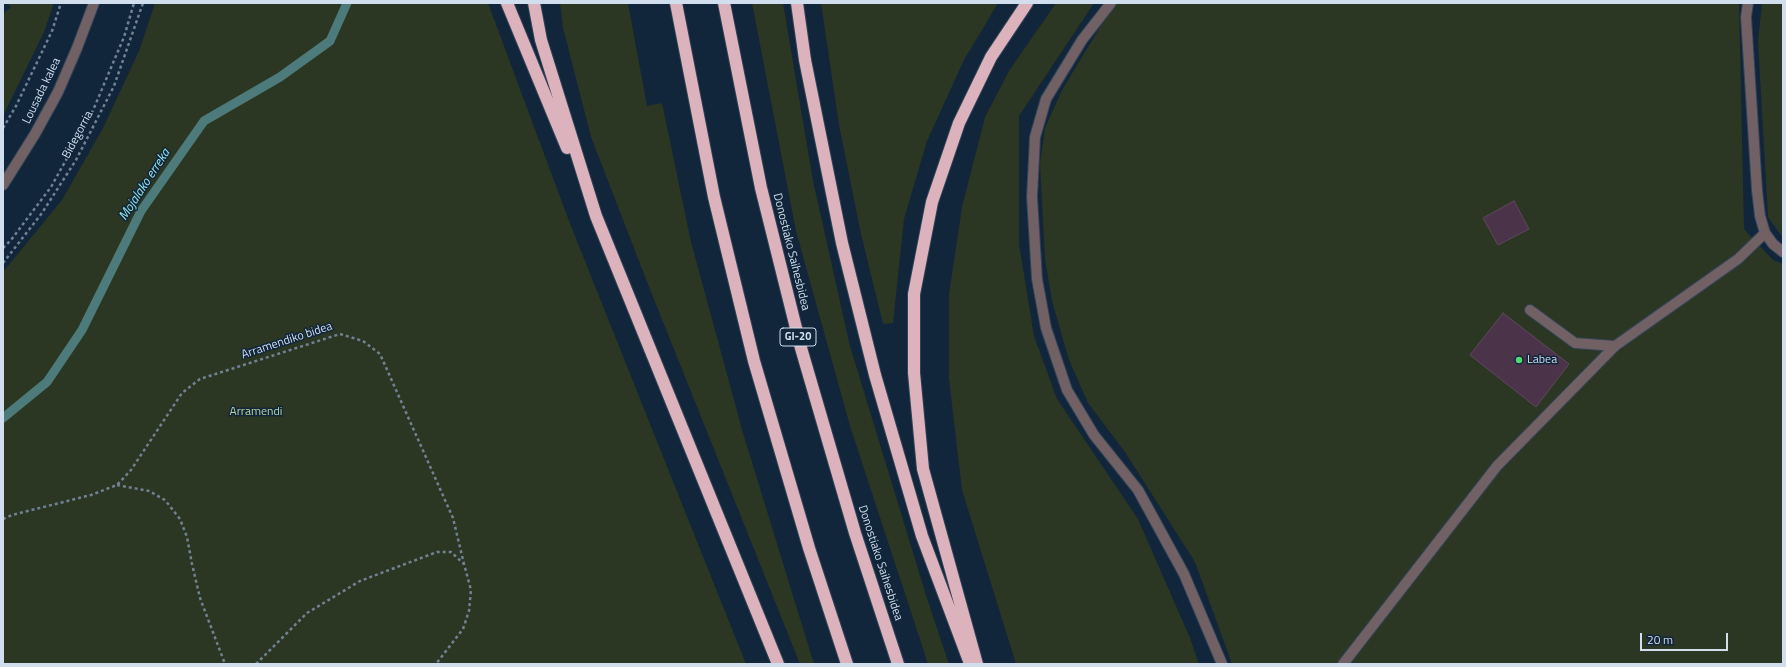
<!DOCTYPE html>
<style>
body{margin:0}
#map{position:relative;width:1786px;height:667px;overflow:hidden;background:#11253b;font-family:"Titillium Web",sans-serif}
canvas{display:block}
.frame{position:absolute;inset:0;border:4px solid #d1deed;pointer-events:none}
.scale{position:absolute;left:1640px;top:633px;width:88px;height:18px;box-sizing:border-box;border:2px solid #d1deed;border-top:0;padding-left:5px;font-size:12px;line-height:14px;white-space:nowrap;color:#d1deed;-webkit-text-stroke:3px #11253b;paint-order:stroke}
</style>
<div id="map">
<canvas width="1786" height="667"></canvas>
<div class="frame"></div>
<div class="scale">20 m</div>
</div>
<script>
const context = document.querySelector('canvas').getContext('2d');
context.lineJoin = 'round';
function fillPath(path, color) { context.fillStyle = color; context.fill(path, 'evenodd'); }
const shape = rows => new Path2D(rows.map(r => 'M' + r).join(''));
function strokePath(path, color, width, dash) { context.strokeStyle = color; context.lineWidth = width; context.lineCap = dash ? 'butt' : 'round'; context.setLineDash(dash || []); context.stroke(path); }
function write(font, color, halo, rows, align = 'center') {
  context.font = font + ' "Titillium Web",sans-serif'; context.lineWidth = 3; context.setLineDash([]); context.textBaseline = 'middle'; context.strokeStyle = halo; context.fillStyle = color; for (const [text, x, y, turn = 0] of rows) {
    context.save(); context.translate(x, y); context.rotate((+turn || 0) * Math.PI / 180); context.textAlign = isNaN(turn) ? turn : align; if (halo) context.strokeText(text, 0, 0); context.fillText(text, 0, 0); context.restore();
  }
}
const green = shape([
 [7,3,54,3,44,32,3,116,3,14,11,7],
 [155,3,488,3,569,221,746,664,3,664,3,272,62,200,103,128,139,51],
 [560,3,628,3,647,106,662,103,691,242,743,433,814,664,800,664,649,287,591,137,563,28],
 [752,3,783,3,813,181,850,346,925,592,949,664,928,664,850,426,796,231],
 [821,3,998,3,964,60,927,141,904,219,893,323,883,324,861,234,839,125],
 [1056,3,1094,3,1019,116,1019,244,1034,336,1057,399,1138,519,1190,638,1199,664,1016,664,962,490,949,379,949,294,962,207,985,117,1009,71],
 [1116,3,1739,3,1744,229,1773,260,1783,264,1783,664,1232,664,1195,562,1125,452,1088,403,1069,360,1052,301,1045,259,1040,164,1045,128,1062,90,1111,9],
 [1762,3,1783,3,1783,238,1768,217,1758,41]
]);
const stream = shape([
 [3,418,47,382,82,330,141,211,204,121,280,77,330,41,347,3]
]);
const building = shape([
 [1514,201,1529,229,1498,245,1483,218,1514,201],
 [1503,313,1569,364,1536,407,1470,355,1503,313]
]);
const path = shape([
 [3,128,16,106,52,31,61,3],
 [3,248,11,240,51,187,91,115,124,37,134,3],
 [3,263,42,213,76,160,114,86,143,3],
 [117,485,149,491,165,500,180,519,187,537,192,564,200,598,225,664],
 [3,519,12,515,91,495,117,485,131,470,182,393,200,379,340,334,363,341,380,354,453,518,464,564],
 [256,664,307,613,360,581,437,552,451,552,464,564,471,590,469,611,463,629,436,664]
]);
const service = shape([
 [1111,3,1082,40,1046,99,1035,137,1032,197,1037,279,1046,328,1067,390,1094,435,1138,490,1184,574,1222,664],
 [1530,310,1575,343,1615,346]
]);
const minor = shape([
 [1748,3,1746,17,1757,190,1760,216,1765,233,1773,244,1783,252],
 [3,185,35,134,58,92,77,48,94,3],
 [1343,664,1497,466,1615,346,1738,259,1765,233]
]);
const motorway = shape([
 [507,3,567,148],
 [534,3,541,40,596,216,778,664],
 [676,3,714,197,754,361,809,548,847,664],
 [724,3,761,188,801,348,855,533,898,664],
 [797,3,805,60,842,243,875,375,922,536,969,661],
 [977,664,923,469,914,373,914,294,932,202,959,123,991,57,1027,3]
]);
const markers = [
 [1519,360,4,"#54d672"]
];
const shields = [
 [798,337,36]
];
const shieldNames = [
 ["GI-20",798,337]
];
const streetNames = [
 ["Lousada kalea",42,91,-64],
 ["Bidegorria",78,135,-62],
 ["Donostiako Saihesbidea",791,252,76],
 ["Arramendiko bidea",287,341,-18],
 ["Donostiako Saihesbidea",880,563,72]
];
const poiNames = [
 ["Labea",1527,360]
];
const parkNames = [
 ["Arramendi",256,412]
];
const waterNames = [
 ["Mojalako erreka",145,185,-57]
];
fillPath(green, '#2b3722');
strokePath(stream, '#4d7b7c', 9);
fillPath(building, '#4b344a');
strokePath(building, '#60475f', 1);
strokePath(service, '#304357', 12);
strokePath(minor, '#304357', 12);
strokePath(motorway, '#304357', 14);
strokePath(path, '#718294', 2.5, [3, 3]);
strokePath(service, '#716064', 10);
strokePath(minor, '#716064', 10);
strokePath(motorway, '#dcb3bd', 12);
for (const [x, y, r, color] of markers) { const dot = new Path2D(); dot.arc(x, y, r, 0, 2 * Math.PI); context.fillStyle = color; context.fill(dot); strokePath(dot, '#11253b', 1.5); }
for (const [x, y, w] of shields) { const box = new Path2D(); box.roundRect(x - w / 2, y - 9, w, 18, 3); context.fillStyle = '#11253b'; context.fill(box); strokePath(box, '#d1deed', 1); }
write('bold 11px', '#d1deed', null, shieldNames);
write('12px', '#d1deed', '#11253b', streetNames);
write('12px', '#d1deed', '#11253b', poiNames, 'left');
write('12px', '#b7d7a0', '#11253b', parkNames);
write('italic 13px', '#94e7e8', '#11253b', waterNames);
</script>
